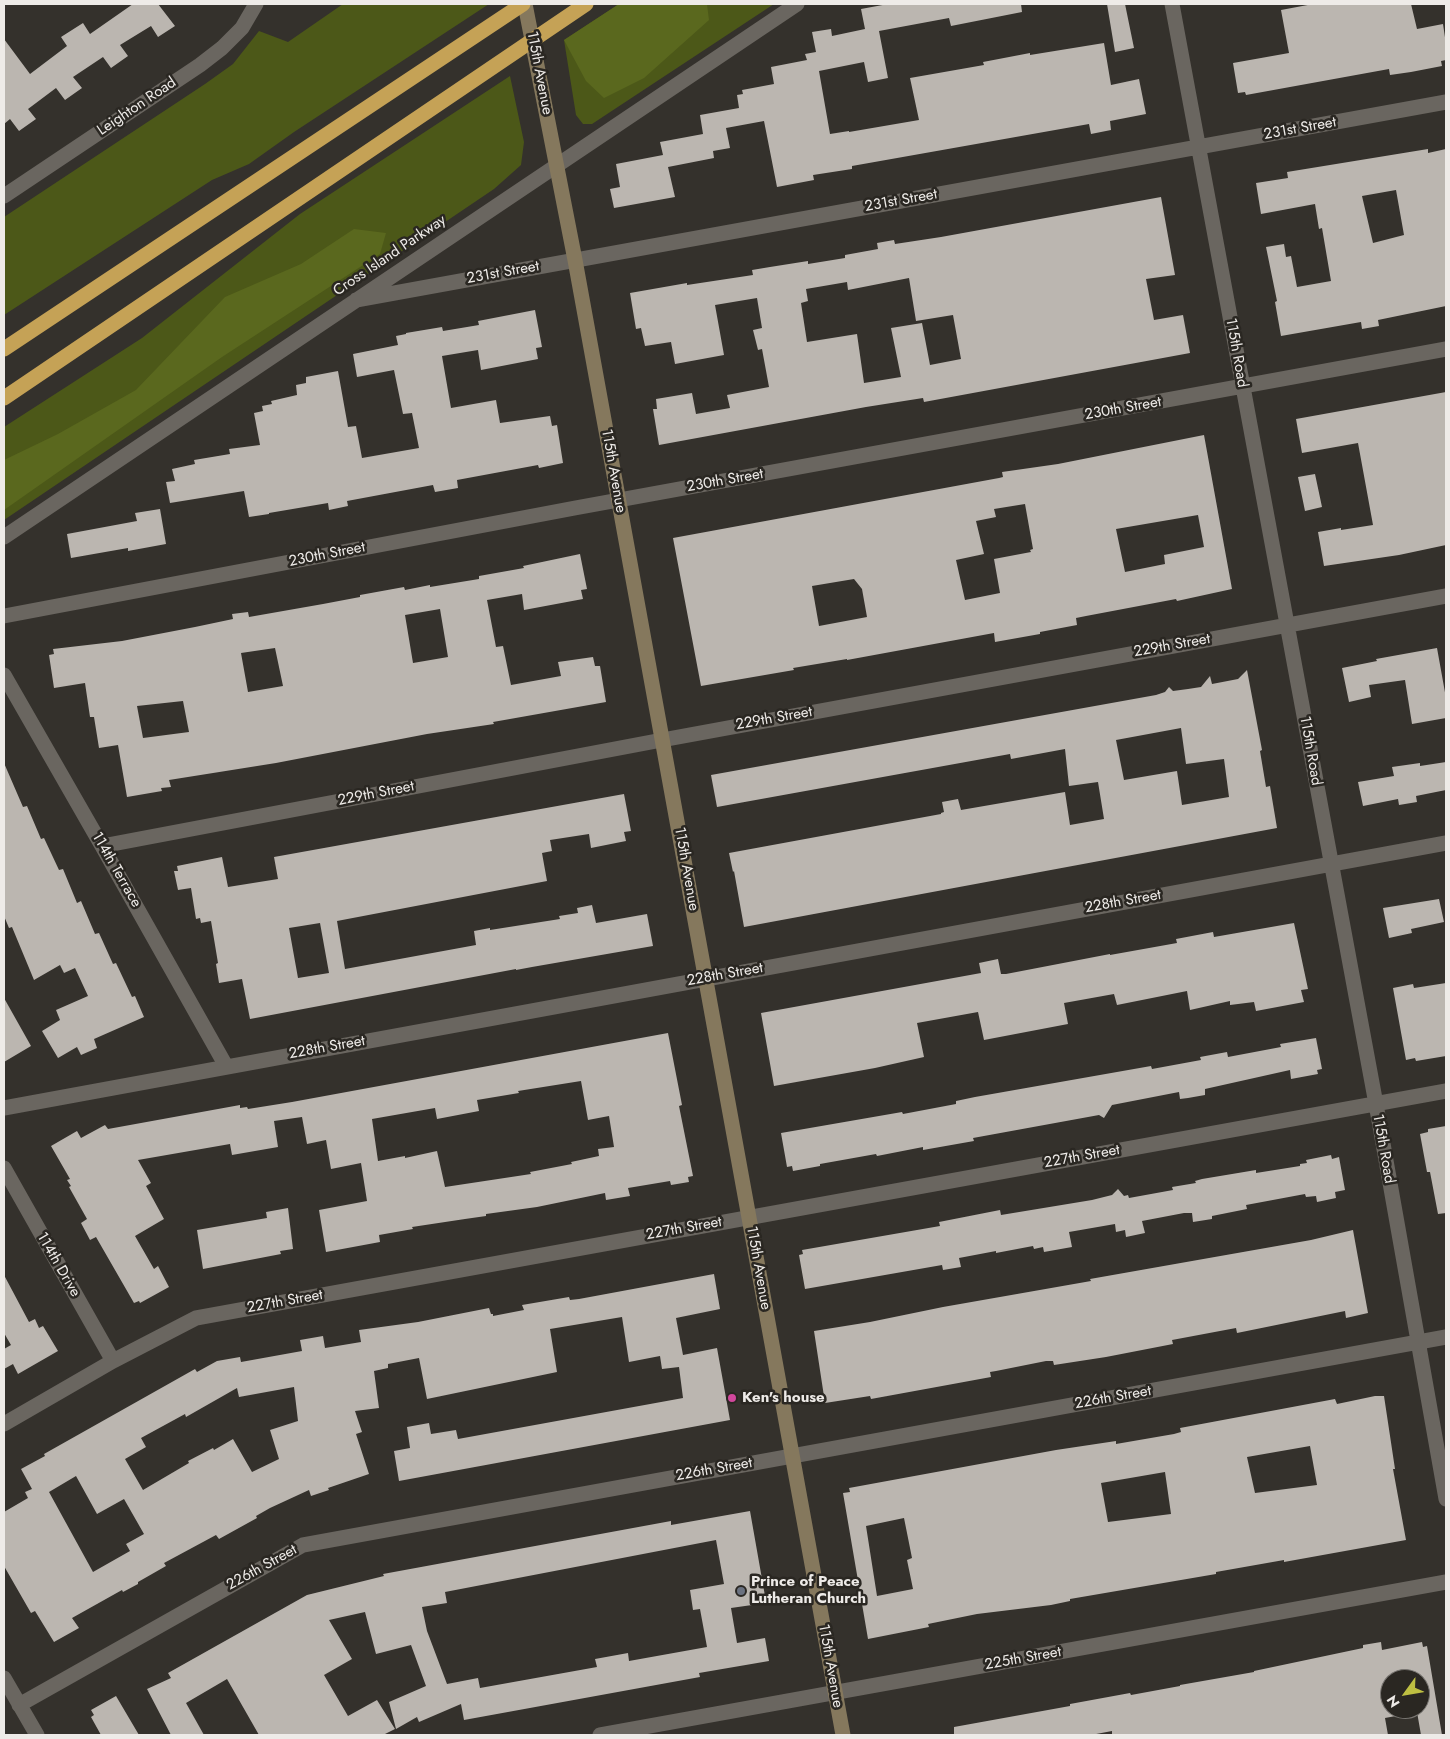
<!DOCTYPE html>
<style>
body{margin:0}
#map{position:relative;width:1450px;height:1739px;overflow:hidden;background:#34312c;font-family:Jost,sans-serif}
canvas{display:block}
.frame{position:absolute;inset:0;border:5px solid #eeebe8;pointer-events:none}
.north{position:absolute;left:1380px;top:1669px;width:50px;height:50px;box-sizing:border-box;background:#2a2722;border:1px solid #787571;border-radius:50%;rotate:238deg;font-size:14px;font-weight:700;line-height:20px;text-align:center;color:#eeebe8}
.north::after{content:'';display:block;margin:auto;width:18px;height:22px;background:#bebf42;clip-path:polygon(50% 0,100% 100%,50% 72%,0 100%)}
</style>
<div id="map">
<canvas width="1450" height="1739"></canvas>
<div class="frame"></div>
<div class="north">N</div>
</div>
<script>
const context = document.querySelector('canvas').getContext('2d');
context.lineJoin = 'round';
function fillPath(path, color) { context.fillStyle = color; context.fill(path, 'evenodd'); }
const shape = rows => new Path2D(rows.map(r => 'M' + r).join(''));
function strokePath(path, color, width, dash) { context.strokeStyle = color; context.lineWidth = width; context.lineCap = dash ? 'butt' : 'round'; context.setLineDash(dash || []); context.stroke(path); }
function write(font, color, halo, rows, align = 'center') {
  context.font = font + ' Jost,sans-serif'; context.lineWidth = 5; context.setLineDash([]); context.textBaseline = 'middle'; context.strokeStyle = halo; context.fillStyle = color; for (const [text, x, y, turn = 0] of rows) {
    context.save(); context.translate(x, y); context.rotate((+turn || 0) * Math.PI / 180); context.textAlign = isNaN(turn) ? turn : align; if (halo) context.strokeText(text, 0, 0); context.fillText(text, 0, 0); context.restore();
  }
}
const green = shape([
 [343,4,489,4,294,132,249,164,212,180,4,315,4,217,205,84,233,64,259,31,288,42],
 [619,4,774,4,592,124,583,124,576,115,564,40],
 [510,76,524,142,521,165,494,189,4,520,4,427,142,338,300,214]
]);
const forest = shape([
 [619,4,707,4,709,20,644,78,604,98,586,81,564,40],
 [354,229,386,233,380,254,222,357,4,510,4,460,58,434,136,390,225,297,301,264]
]);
const building = shape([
 [133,4,158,4,175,26,158,37,151,26,120,45,128,56,111,68,103,57,73,77,82,88,65,100,56,88,28,109,36,119,19,131,10,119,4,124,4,39,30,74,67,46,61,37,83,23,90,34],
 [888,4,1021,4,1022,12,951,26,949,18,879,31,888,78,868,82,864,62,819,71,830,134,849,131,849,132,919,120,910,78,984,65,983,62,1030,53,1030,55,1104,43,1111,85,1139,79,1146,114,1110,121,1111,130,1091,134,1089,124,852,166,852,169,813,175,814,180,777,187,764,121,726,128,730,148,713,151,714,158,668,167,675,197,614,208,610,189,620,187,616,164,663,155,660,142,703,134,700,115,739,108,737,95,743,94,742,90,774,84,771,67,807,60,805,54,816,52,812,32,831,29,832,36,865,29,861,9],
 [1107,4,1125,4,1134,48,1115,52],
 [1313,4,1411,4,1417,29,1443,24,1446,44,1446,60,1441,61,1442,66,1411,72,1390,75,1389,69,1246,95,1245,92,1238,93,1233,63,1289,53,1281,10],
 [1428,149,1428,153,1446,149,1446,306,1378,320,1379,326,1362,329,1361,322,1281,336,1275,302,1277,301,1266,247,1284,244,1286,257,1291,256,1297,287,1331,281,1322,228,1319,229,1315,204,1261,214,1256,183,1288,178,1287,172],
 [1396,190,1404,235,1373,243,1362,196],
 [1161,197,1175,275,1146,279,1154,320,1183,315,1190,353,924,402,923,398,866,407,659,445,653,409,657,409,656,399,692,393,696,414,730,408,727,395,769,387,762,349,758,350,753,330,762,328,757,298,715,305,724,355,675,364,671,342,645,346,641,328,636,329,630,293,687,283,687,285,753,275,752,270,770,267,808,261,808,264,845,258,845,255,878,249,877,243,894,240,895,244,941,237],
 [909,278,916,321,953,315,961,359,930,365,922,323,891,328,901,377,864,383,857,334,807,342,801,303,808,301,806,289,847,282,848,290],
 [535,310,542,347,536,348,538,359,481,370,478,350,442,356,451,408,496,400,500,423,550,416,552,426,557,425,563,463,539,468,538,465,457,480,458,488,435,492,433,485,347,501,348,506,329,510,328,503,269,513,269,514,249,517,244,491,170,503,166,482,175,481,172,469,195,464,194,460,230,454,229,449,260,445,254,413,263,411,262,406,272,404,271,401,297,395,296,385,306,383,306,377,338,371,348,427,356,426,362,458,419,448,412,413,403,414,394,370,357,377,353,354,398,345,396,336,406,334,406,333,442,327,443,331,479,325,478,321],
 [1446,392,1446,545,1399,555,1324,566,1318,532,1341,528,1341,530,1373,525,1358,443,1302,453,1296,419],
 [1204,435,1232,589,1177,601,1176,599,1086,616,1076,618,1077,625,1040,632,1040,634,995,642,994,633,847,660,847,659,793,668,794,670,701,686,673,538,999,478,1003,477,1002,472,1058,464],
 [1025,504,1033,549,1030,550,1031,552,994,559,1000,593,965,600,956,560,984,554,976,521,996,517,994,509],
 [1198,515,1204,547,1164,555,1165,564,1125,572,1116,529],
 [854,579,862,589,867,617,819,626,812,586],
 [1315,474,1322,507,1305,511,1298,477],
 [160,509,166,544,128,551,128,548,71,558,67,534,137,521,135,513],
 [580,554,587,589,581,590,583,599,524,610,522,594,487,600,496,647,503,646,511,685,561,676,558,662,593,657,595,666,600,666,606,702,493,722,494,724,427,734,276,763,169,780,171,787,161,788,162,791,127,797,118,745,99,748,94,717,90,717,85,683,54,688,49,655,54,654,53,649,122,641,195,627,233,619,232,614,248,612,249,617,323,604,360,597,360,595,404,587,405,590,430,585,430,587,479,579,479,576,524,568,523,566],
 [440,609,448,657,413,663,405,615],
 [275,648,283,686,248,692,241,653],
 [183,701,189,732,143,738,137,706],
 [1437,648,1446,698,1446,718,1412,724,1405,680,1369,685,1371,697,1349,702,1342,668,1377,661,1376,659],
 [1247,670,1262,750,1260,751,1266,787,1270,786,1277,828,744,927,734,871,733,872,729,853,941,814,941,813,944,812,942,802,958,799,961,810,1065,792,1070,825,1104,819,1098,782,1069,786,1065,749,1011,759,1010,754,717,807,711,775,1156,695,1165,692,1169,687,1173,691,1188,689,1201,687,1210,676,1212,684,1238,679],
 [1181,728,1186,764,1224,759,1229,797,1182,805,1177,771,1124,780,1116,740],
 [1446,762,1446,790,1416,796,1417,802,1399,805,1398,799,1363,806,1358,782,1394,776,1392,767,1420,763,1420,766],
 [4,763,23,807,27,806,41,839,44,838,59,870,63,869,77,903,81,901,95,934,99,933,113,964,116,963,132,997,135,996,144,1017,94,1039,97,1048,81,1055,77,1047,58,1058,42,1031,60,1020,56,1010,88,996,75,968,64,973,60,965,34,980,12,927,9,928,4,916],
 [624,794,631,831,624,832,626,841,591,848,589,834,550,840,552,851,542,853,547,881,337,921,345,969,476,945,474,931,490,928,490,930,560,919,559,916,578,913,577,908,592,905,596,923,647,914,653,946,532,967,516,970,516,969,250,1019,242,979,219,983,216,964,218,963,211,921,201,923,200,918,196,919,191,888,178,890,174,871,178,871,177,866,222,857,228,887,278,879,274,857],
 [320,923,329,973,298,978,289,928],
 [1439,899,1444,922,1411,929,1412,933,1389,938,1383,908],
 [1294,923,1308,989,1301,990,1304,1002,1256,1011,1254,1002,1230,1005,1230,1001,1190,1010,1187,991,1117,1005,1114,994,1064,1003,1068,1024,984,1040,978,1012,917,1023,924,1057,875,1068,774,1086,761,1013,981,973,979,963,998,959,1001,974,1006,974,1110,954,1110,955,1177,943,1176,939,1213,932,1214,937],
 [1446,983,1446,1056,1416,1061,1415,1058,1406,1060,1393,988,1413,984,1414,988],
 [4,998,31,1046,4,1062],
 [668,1033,682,1105,679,1106,693,1176,688,1177,689,1182,671,1185,670,1181,628,1188,630,1196,606,1200,605,1193,537,1207,486,1214,486,1216,465,1219,412,1227,413,1229,379,1235,380,1242,326,1252,319,1210,367,1201,361,1163,331,1169,326,1140,307,1144,302,1117,274,1121,278,1147,232,1155,230,1144,138,1160,151,1183,146,1186,164,1219,135,1236,154,1269,158,1266,169,1287,140,1303,139,1301,134,1303,96,1237,90,1240,81,1223,87,1219,69,1187,71,1186,67,1180,70,1179,51,1146,77,1131,81,1138,105,1125,108,1129,240,1105,240,1108,247,1107,248,1109,292,1102],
 [581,1081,588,1120,609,1116,614,1147,598,1149,599,1156,571,1162,572,1164,530,1172,531,1174,445,1187,437,1151,405,1158,405,1156,378,1161,372,1119,435,1108,437,1119,479,1111,477,1100,519,1093,518,1091],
 [1316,1038,1322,1069,1317,1070,1318,1074,1291,1079,1290,1070,1205,1089,1205,1095,1188,1098,1180,1099,1179,1092,1112,1105,1104,1118,1099,1115,973,1138,974,1141,923,1150,923,1147,877,1156,876,1154,820,1164,820,1166,793,1171,792,1166,787,1167,781,1133,902,1112,903,1114,956,1104,956,1101,975,1097,1151,1066,1152,1069,1201,1060,1200,1057,1227,1052,1228,1057,1281,1047,1280,1044],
 [1446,1126,1446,1213,1438,1214,1430,1172,1427,1172,1420,1134,1428,1132,1428,1129],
 [1331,1155,1332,1159,1339,1157,1345,1190,1335,1192,1336,1198,1317,1202,1316,1196,1306,1197,1305,1194,1246,1205,1247,1209,1212,1216,1212,1219,1193,1222,1192,1213,1184,1213,1142,1221,1145,1233,1126,1237,1125,1230,1116,1232,1115,1224,1069,1232,1072,1247,1044,1252,1043,1247,1034,1249,1033,1246,996,1253,996,1251,959,1258,961,1267,943,1270,942,1265,805,1289,799,1255,803,1254,802,1250,940,1226,939,1222,1000,1210,1001,1215,1092,1200,1112,1195,1118,1189,1124,1196,1128,1195,1129,1198,1173,1190,1172,1187,1196,1183,1195,1181,1202,1179,1256,1170,1256,1173,1300,1166,1300,1164,1307,1163,1306,1160],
 [288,1208,293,1249,280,1251,281,1254,203,1269,197,1230,267,1218,266,1212],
 [1353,1230,1368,1313,1346,1318,1345,1311,1237,1333,1236,1328,1172,1340,1173,1344,1106,1357,1054,1365,1053,1361,1046,1361,996,1371,990,1372,991,1377,953,1384,871,1399,870,1396,825,1403,814,1331,870,1322,943,1307,1091,1281,1090,1279,1311,1240],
 [714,1274,720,1309,676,1318,683,1355,717,1348,730,1420,399,1481,394,1451,410,1448,407,1427,429,1423,431,1434,456,1430,458,1439,683,1398,679,1367,662,1369,660,1356,629,1362,622,1317,550,1329,557,1372,427,1399,419,1358,388,1364,388,1368,374,1371,379,1408,355,1411,362,1432,356,1434,369,1474,328,1488,329,1490,311,1496,309,1490,270,1508,256,1516,257,1518,219,1539,216,1535,164,1563,166,1566,138,1582,138,1584,123,1592,122,1590,72,1618,79,1628,54,1642,35,1611,31,1613,4,1566,4,1512,28,1498,25,1492,32,1489,21,1469,45,1456,44,1454,195,1369,197,1372,217,1361,240,1357,241,1362,302,1351,300,1340,323,1336,325,1348,361,1342,359,1330,418,1322,489,1308,491,1314,493,1314,493,1316,524,1310,522,1305,569,1297,570,1300,579,1299],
 [294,1387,298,1421,270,1430,279,1459,252,1472,233,1439,214,1450,213,1448,188,1461,189,1463,143,1490,125,1459,146,1447,141,1438,185,1414,186,1417,237,1388,239,1397],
 [76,1476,97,1514,124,1499,144,1534,126,1544,130,1551,93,1572,49,1492],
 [4,1275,29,1322,35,1319,39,1328,43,1326,58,1351,18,1374,13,1364,4,1369,4,1349,11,1345,4,1333],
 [1375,1396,1384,1396,1395,1469,1393,1469,1406,1540,1284,1562,1284,1560,1216,1572,1216,1574,1070,1599,1070,1601,1051,1605,977,1614,928,1624,929,1627,868,1639,843,1493,850,1492,849,1488,1056,1450,1116,1441,1116,1444,1174,1434,1181,1432,1180,1428,1335,1399,1337,1404],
 [1310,1446,1317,1485,1255,1493,1247,1457],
 [1165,1472,1171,1514,1108,1522,1101,1483],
 [904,1518,912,1558,907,1560,913,1589,877,1596,866,1526],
 [750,1511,765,1596,758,1597,759,1604,731,1608,737,1643,765,1638,769,1661,699,1673,700,1677,464,1720,461,1704,419,1722,417,1717,396,1729,389,1702,426,1686,411,1645,376,1654,365,1612,329,1620,352,1659,324,1675,348,1716,377,1700,395,1729,383,1735,259,1735,227,1679,186,1703,204,1735,171,1735,147,1689,171,1678,168,1673,307,1595,384,1576,383,1574,671,1521,671,1525],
 [716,1540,724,1584,690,1590,693,1610,700,1609,707,1647,629,1661,628,1653,595,1659,597,1667,480,1688,478,1678,447,1684,427,1631,422,1607,447,1603,445,1592],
 [1381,1642,1382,1650,1422,1642,1423,1647,1427,1646,1442,1735,1421,1735,1417,1712,1385,1718,1388,1735,1112,1735,1112,1731,1091,1735,954,1735,954,1727,1070,1706,1070,1704,1130,1693,1131,1695,1180,1686,1180,1685,1254,1672,1254,1671,1363,1648,1363,1645],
 [1390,1679,1420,1679,1420,1709,1390,1709],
 [116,1696,139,1735,101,1735,91,1717,94,1715,91,1710]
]);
const street = shape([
 [1172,4,1376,1104,1446,1499],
 [4,196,200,65,222,48,242,28,256,4],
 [356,300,1446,102],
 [4,537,797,4],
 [4,616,575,508,1446,349],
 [4,675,102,846,226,1066],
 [102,846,662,740,1446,596],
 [4,1108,1446,843],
 [4,1168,113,1361],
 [4,1424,113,1361,196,1318,1446,1091],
 [4,1678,37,1735],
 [19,1705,303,1545,1446,1337],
 [600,1735,1446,1582]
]);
const secondary = shape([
 [525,4,575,260,843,1735]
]);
const highway = shape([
 [4,349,523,4],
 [4,398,586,4]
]);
const markers = [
 [732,1398,5,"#d1479c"],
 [741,1591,5,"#6b7280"]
];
const streetNames = [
 ["115th Avenue",539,73,79],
 ["Leighton Road",137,107,-34],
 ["231st Street",1300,129,-10],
 ["231st Street",901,201,-10],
 ["Cross Island Parkway",390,256,-34],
 ["231st Street",503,273,-10],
 ["115th Road",1236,353,80],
 ["230th Street",1123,409,-10],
 ["115th Avenue",613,471,80],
 ["230th Street",725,481,-10],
 ["230th Street",327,555,-11],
 ["229th Street",1172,646,-10],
 ["229th Street",774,719,-10],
 ["115th Road",1310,751,80],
 ["229th Street",376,794,-11],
 ["115th Avenue",686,869,80],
 ["114th Terrace",116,870,60],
 ["228th Street",1123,902,-10],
 ["228th Street",725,975,-10],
 ["228th Street",327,1048,-10],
 ["115th Road",1383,1149,80],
 ["227th Street",1082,1157,-10],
 ["227th Street",684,1229,-10],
 ["114th Drive",58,1265,60],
 ["115th Avenue",758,1268,80],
 ["227th Street",285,1302,-10],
 ["226th Street",1113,1398,-10],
 ["226th Street",714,1470,-10],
 ["226th Street",262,1568,-29],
 ["225th Street",1023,1659,-10],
 ["115th Avenue",830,1666,80]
];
const poiNames = [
 ["Ken's house",742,1398],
 ["Prince of Peace",751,1582],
 ["Lutheran Church",751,1599]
];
fillPath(green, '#4c5818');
fillPath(forest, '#5a681e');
fillPath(building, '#bbb6b0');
strokePath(street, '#6a6660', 15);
strokePath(secondary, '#85785d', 15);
strokePath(highway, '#c5a256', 15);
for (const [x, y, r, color] of markers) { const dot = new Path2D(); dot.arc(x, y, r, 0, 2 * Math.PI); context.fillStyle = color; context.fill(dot); strokePath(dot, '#2a2722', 2); }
write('15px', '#eeebe8', '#2a2722', streetNames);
write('bold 15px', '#eeebe8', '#2a2722', poiNames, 'left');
</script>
